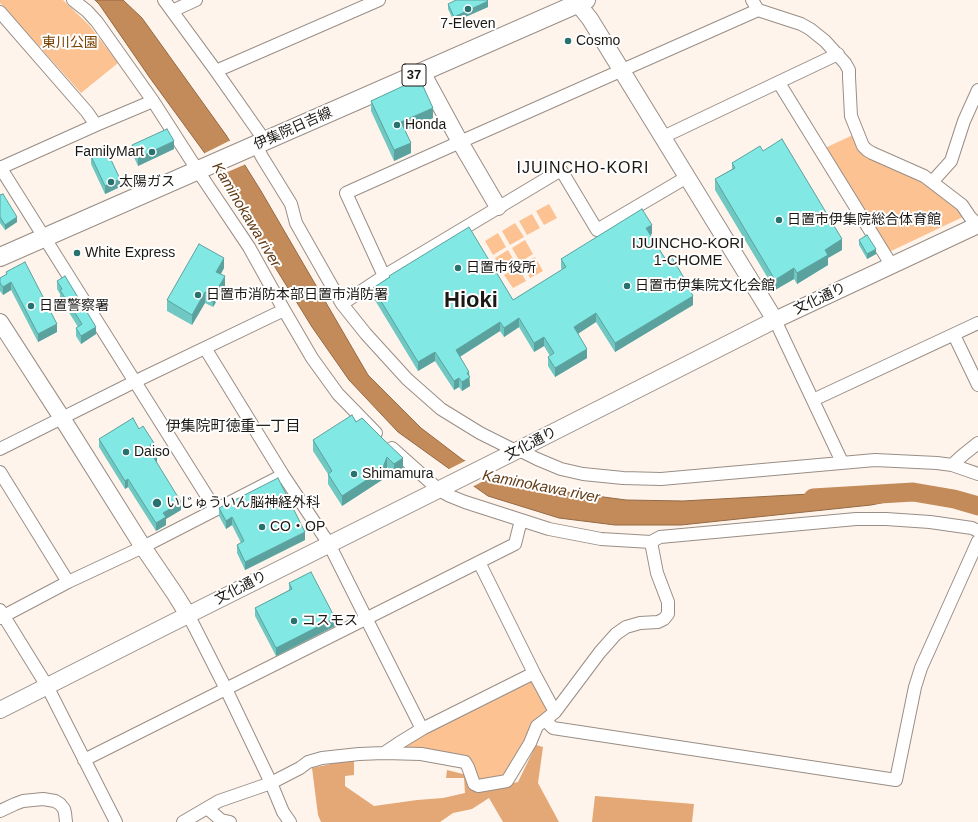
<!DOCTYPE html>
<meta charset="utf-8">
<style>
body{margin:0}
canvas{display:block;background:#fff4eb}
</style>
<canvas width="978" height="822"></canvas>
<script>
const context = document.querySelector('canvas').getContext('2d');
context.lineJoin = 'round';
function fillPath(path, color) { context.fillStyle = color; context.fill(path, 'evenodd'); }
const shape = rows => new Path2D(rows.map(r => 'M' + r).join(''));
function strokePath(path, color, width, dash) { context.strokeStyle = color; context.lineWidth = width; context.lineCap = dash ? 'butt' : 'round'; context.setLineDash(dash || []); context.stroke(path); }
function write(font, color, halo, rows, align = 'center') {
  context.font = font + ' Helvetica,"Noto Sans JP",sans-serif'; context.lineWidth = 4; context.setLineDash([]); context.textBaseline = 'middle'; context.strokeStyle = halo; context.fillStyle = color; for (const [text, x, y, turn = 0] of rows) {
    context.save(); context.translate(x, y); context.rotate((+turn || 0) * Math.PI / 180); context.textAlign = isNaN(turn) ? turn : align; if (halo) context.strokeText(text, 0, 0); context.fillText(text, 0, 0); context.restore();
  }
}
const green = shape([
 [0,0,63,0,89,25,118,63,81,93,0,3],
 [855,134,859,147,929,184,965,216,889,252,825,148],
 [549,204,557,218,544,225,536,211],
 [532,214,540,228,527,235,519,221],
 [515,223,524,237,510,245,502,231],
 [498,233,506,247,493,255,485,241],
 [525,240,533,254,520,262,512,248],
 [508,250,516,264,503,272,495,258],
 [535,257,543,271,530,278,522,264],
 [518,267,526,281,513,288,504,275],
 [527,681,534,683,547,709,546,715,532,722,526,741,503,779,480,783,472,764,406,750,404,744]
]);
const forest = shape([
 [536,745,543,747,538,783,559,822,503,822,489,798,472,809,453,813,440,822,321,822,318,815,312,768,354,759,354,775,345,776,345,786,374,806,417,800,443,798,465,793,464,778,446,778,447,770,467,775,479,790,518,782],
 [595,796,694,804,692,822,592,822]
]);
const water = shape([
 [95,0,123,0,142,18,226,135,261,191,368,375,421,428,463,460,504,480,566,492,626,500,683,501,810,494,896,500,871,505,681,525,615,525,559,518,488,496,451,470,398,432,349,380,312,327,204,152,150,78,99,4,95,0]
]);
const pier = shape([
 [231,140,246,164,216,177,203,154],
 [467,460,497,474,472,487,447,470]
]);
const river = shape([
 [813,498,913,492,954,499,978,506]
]);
const street = shape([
 [73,0,87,11,97,22,153,101,198,171,249,247,284,310,312,358,338,394,376,433],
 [164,0,216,71,265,141],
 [752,0,758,10,801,24,810,29,825,41,845,63,849,70,849,77,851,116,863,146,867,150,872,153,924,176,932,182,962,205,970,217,978,225],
 [172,11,196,0],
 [0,12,87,112,96,125],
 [216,71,379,0],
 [779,83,892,266],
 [663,137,838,54],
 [256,145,262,157,291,204,296,223,342,304,366,334,407,379,441,409,480,433,516,451],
 [0,167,215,509],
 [0,168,96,125,153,101],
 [932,182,951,161,964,121,978,90],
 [384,276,346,193,460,142,758,10],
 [342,304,384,276,561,170,597,230,687,177],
 [775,320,842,462],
 [954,335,978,385],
 [205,348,283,475,329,544,366,618,422,729,534,673],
 [813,400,978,323],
 [392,448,439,490,450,496,465,502,549,529,601,539,651,542,660,537,856,519,886,519,930,522,972,528,978,531],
 [0,449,134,382,284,310],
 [519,450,537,459,561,469,583,474,623,478,661,479,875,460,937,463,952,465,978,474],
 [952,465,963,455,978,443],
 [0,472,68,582],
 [479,562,534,673,555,712],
 [0,610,47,686,116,822],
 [188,615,193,624,226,689,271,783,283,812,290,822],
 [0,618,68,582,143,547,283,475],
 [545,720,553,728,896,780,915,687,921,668,978,541],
 [384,753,421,754,465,762,468,767,474,784,478,786,507,781,530,743,537,726,545,720,555,712,600,652,616,634,626,627,640,623,658,622,664,619,668,614,668,602,657,573,651,542],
 [84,760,515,544,521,520],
 [207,808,221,820,230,822],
 [0,811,15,804,23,801,43,799,55,801,60,804,64,809,65,813,66,822],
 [183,822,219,801,271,783,300,768,308,762,322,758,359,754,384,753,399,743,422,729]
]);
const secondary = shape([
 [573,0,578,4,590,19,775,320],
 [422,72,460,142,498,207],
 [0,322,62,418,143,547,175,594,188,615],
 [0,710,164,627,516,451,775,320,978,225]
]);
const primary = shape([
 [0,257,586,0]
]);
const wall = shape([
 [448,4,488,7,454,22,448,9],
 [371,101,433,118,405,131,411,153,394,161,371,111],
 [132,145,174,149,138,166,132,153],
 [763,151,842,250,828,258,828,265,797,284,794,279,775,290,715,190,715,179,732,169,732,163],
 [91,156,120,187,105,194,91,164],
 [0,195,17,222,5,230,0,223],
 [652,234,650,235,666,260,690,291,693,305,615,352,596,322,578,334,587,358,555,377,548,366,548,357,550,356,544,346,534,352,519,327,504,337,500,331,460,357,469,377,470,386,462,391,459,387,454,390,435,361,418,371,373,297,373,288,389,277,389,276,513,300,562,270,561,268,561,259],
 [859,240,876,254,867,259,859,245],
 [224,268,221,274,225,287,213,307,205,303,192,325,167,311,167,300],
 [6,272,57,332,38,342,11,290,3,295,0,291,0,283,6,275],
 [57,281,96,334,81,344,76,336,76,328,78,327,60,298,60,294,57,289],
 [356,422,403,468,394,474,387,467,382,480,342,506,328,484,328,474,313,451,313,440],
 [99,439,154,451,157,463,181,510,166,519,166,525,156,531,128,487,125,489,99,447],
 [219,508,305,540,245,570,237,553,237,545,241,543,232,525,226,529,219,516],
 [289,583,335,626,276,656,255,616,255,608,289,590]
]);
const shadedWall = shape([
 [488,1,488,7,454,22,454,17],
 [433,108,433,118,401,132,401,122],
 [174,141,174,149,138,166,138,158],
 [411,143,411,153,394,161,394,150],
 [120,179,120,187,105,194,105,186],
 [17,217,17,222,5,230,5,225],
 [652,225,652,234,646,237,646,228],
 [842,239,842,250,828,258,828,265,797,284,797,273,825,250],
 [876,249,876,254,867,259,867,254],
 [224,258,224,268,216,282,216,272],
 [794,268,794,279,775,290,775,280],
 [225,276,225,287,213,307,213,297],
 [11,282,11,290,3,295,3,287],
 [205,292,205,303,192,325,192,315],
 [693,296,693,305,615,352,615,343],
 [596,313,596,322,574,336,574,327],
 [519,318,519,327,504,337,504,328],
 [500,322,500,331,456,359,456,350],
 [57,324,57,332,38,342,38,334],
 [96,327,96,334,81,344,81,336],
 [544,337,544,346,534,352,534,343],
 [587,349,587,358,555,377,555,368],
 [435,352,435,361,418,371,418,362],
 [469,372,470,386,462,391,462,382,467,373],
 [459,378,459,387,454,390,454,381],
 [154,443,154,451,150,445],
 [157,456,157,464,154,458],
 [387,457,387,467,382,480,342,506,342,496],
 [403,458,403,468,394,474,394,464],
 [128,479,128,487,125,489,125,481],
 [181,502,181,510,166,519,166,525,156,531,156,523,163,513],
 [232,517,232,525,226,529,226,521],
 [305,532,305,540,245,570,245,562],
 [335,618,335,626,276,656,276,648]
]);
const building = shape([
 [456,0,487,0,488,1,454,17,448,4,456,0],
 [414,81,422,84,433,108,401,122,411,143,394,150,371,101,414,81],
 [167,129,174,141,138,158,132,145,167,129],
 [782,139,842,239,825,250,828,255,797,273,794,268,775,280,715,179,735,168,732,163,760,146,763,151,782,139],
 [106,149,120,179,105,186,91,156,106,149],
 [3,194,17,217,5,225,0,217,0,195,3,194],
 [642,209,652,225,646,228,666,260,671,256,690,288,689,288,693,296,615,343,596,313,574,327,587,349,555,368,548,357,554,353,544,337,534,343,519,318,504,328,500,322,456,350,469,372,467,373,470,377,462,382,459,378,454,381,435,352,418,362,373,288,390,277,389,276,469,227,513,300,566,267,561,259,642,209],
 [867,235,876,249,867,254,859,240,867,235],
 [199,244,224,258,216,272,225,276,213,297,205,292,192,315,167,300,199,244],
 [25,262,57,324,38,334,11,282,3,287,0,283,0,278,7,274,6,272,25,262],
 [65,276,96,327,81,336,76,328,82,324,60,290,62,289,57,281,65,276],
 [352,415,356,422,362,418,382,438,403,458,394,464,387,457,382,470,342,496,328,474,332,471,313,440,352,415],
 [133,418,139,429,143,426,154,443,150,445,157,456,154,458,181,502,163,513,166,517,156,523,128,479,125,481,99,439,133,418],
 [278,478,305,532,245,562,237,545,244,541,232,517,226,521,219,508,278,478],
 [311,572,335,618,276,648,255,608,292,589,289,583,311,572]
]);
const markers = [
 [468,9,4,"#27716f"],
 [568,41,4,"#27716f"],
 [397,125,4,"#27716f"],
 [152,152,4,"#27716f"],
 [111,182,4,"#27716f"],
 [779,220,4,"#27716f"],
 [77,253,4,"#27716f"],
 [458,268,4,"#27716f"],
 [627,286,4,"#27716f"],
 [198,295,4,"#27716f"],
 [31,306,4,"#27716f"],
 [126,452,4,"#27716f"],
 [354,474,4,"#27716f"],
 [157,503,5,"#27716f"],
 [262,527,4,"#27716f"],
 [294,621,4,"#27716f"]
];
const shields = [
 [414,75,24]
];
const shieldNames = [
 ["37",414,75]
];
const poiNames = [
 ["7-Eleven",468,24,"center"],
 ["Cosmo",576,41],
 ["Honda",405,125],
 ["FamilyMart",144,152,"right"],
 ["太陽ガス",119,182],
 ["日置市伊集院総合体育館",787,220],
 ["White Express",85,253],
 ["日置市役所",466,268],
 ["日置市伊集院文化会館",635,286],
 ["日置市消防本部日置市消防署",206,295],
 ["日置警察署",39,306],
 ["Daiso",134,452],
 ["Shimamura",362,474],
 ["いじゅういん脳神経外科",166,503],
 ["CO・OP",270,527],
 ["コスモス",302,621]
];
const parkNames = [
 ["東川公園",70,43]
];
const streetNames = [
 ["伊集院日吉線",293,129,-24],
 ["文化通り",820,299,-25],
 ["文化通り",531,444,-27],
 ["文化通り",241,588,-27]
];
const waterNames = [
 ["Kaminokawa river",246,215,59],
 ["Kaminokawa river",541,487,11]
];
const neighbourhoodNames = [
 ["IJUINCHO-KORI",688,244],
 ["1-CHOME",688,261],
 ["伊集院町徳重一丁目",233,427]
];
const quarterNames = [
 ["IJUINCHO-KORI",583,169]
];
const townNames = [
 ["Hioki",471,301]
];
fillPath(green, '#fcc292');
fillPath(forest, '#e3a876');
fillPath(water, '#c48b5a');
strokePath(water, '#926945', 1);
fillPath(pier, '#fff4eb');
strokePath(river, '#c48b5a', 19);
strokePath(street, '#998e86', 14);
strokePath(secondary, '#998e86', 18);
strokePath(primary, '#998e86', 20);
strokePath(street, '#fff', 12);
strokePath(secondary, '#fff', 16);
strokePath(primary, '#fff', 18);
fillPath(wall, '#70c8c3');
fillPath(shadedWall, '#5ba29f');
fillPath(building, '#82e8e3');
strokePath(building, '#5ba29f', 1);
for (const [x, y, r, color] of markers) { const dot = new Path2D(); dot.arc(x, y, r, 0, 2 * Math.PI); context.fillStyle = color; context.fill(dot); strokePath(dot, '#fff', 1.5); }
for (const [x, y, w] of shields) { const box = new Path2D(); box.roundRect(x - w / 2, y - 11, w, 22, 3); context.fillStyle = '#fff'; context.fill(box); strokePath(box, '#1c1915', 1); }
write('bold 13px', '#1c1915', null, shieldNames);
write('14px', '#1c1915', '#fff', poiNames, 'left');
write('14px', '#784201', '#fff', parkNames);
write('14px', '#1c1915', '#fff', streetNames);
write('italic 15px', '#613a14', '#fff', waterNames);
write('15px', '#1c1915', '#fff', neighbourhoodNames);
context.letterSpacing = '1px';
write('16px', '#1c1915', '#fff', quarterNames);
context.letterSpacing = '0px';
write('bold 22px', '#1c1915', '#fff', townNames);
</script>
